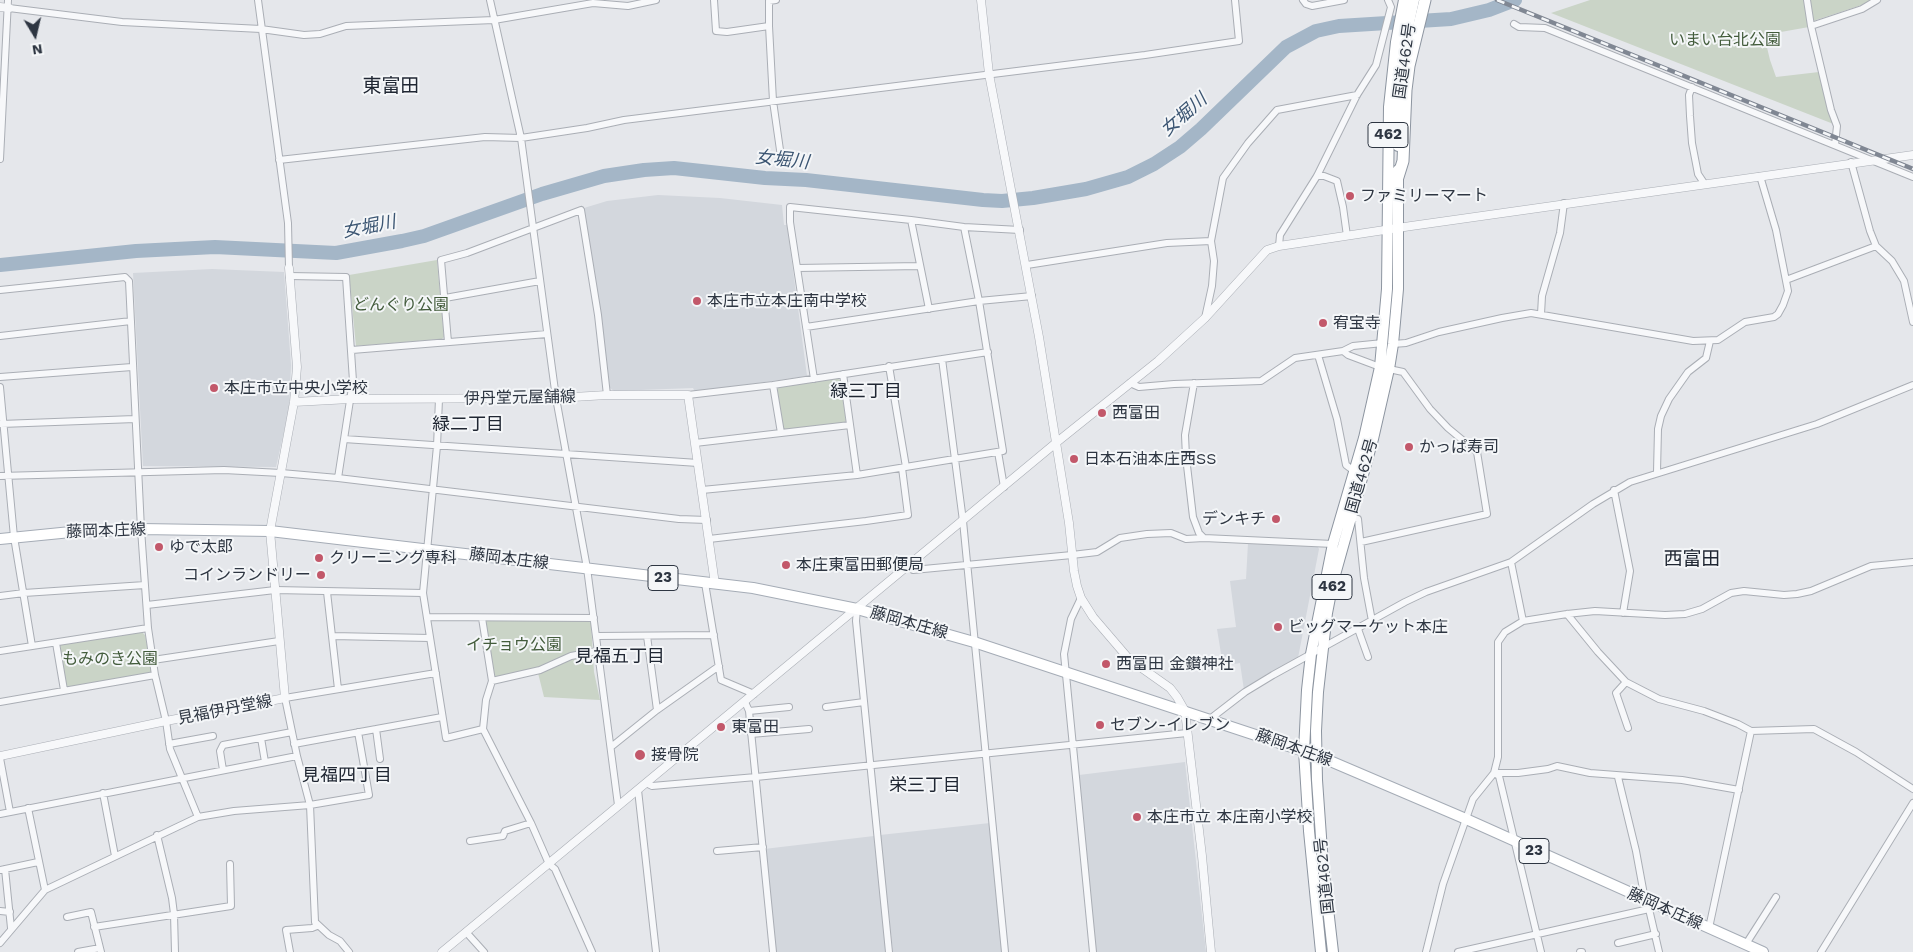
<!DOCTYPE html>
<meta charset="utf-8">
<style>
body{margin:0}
#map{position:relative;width:1913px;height:952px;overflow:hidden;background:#e5e7eb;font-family:"Work Sans",sans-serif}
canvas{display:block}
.north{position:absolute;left:10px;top:10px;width:50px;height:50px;-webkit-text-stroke:4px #f4f6f8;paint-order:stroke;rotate:171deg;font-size:14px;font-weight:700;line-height:20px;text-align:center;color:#2e3642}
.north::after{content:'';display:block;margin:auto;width:18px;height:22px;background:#2e3642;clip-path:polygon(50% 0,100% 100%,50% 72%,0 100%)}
</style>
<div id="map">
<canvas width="1913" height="952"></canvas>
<div class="north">N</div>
</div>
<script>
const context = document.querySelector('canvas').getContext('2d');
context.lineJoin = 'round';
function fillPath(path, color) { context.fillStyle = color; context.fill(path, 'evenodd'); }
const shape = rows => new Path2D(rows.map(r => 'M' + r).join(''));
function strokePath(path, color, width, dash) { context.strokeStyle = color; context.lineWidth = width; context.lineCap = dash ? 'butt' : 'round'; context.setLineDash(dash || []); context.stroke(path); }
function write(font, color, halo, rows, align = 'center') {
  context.font = font + ' "Work Sans","Noto Sans JP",sans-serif'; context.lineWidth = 4; context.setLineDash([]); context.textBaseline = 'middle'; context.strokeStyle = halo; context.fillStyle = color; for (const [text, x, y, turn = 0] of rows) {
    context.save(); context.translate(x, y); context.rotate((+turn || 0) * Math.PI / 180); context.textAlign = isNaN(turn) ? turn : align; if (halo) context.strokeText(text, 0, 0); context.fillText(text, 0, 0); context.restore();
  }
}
const built = shape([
 [658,195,720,198,782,205,784,225,787,225,807,376,695,392,693,388,614,391,610,388,584,208,607,201],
 [212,269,284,272,291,365,289,410,276,467,143,466,133,273],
 [1248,543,1317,545,1319,549,1298,658,1244,690,1240,663,1223,666,1217,629,1236,627,1230,581,1246,579],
 [1185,762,1206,952,1096,952,1079,775],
 [990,823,1003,952,893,952,880,835],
 [874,836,886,952,775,952,764,849]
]);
const green = shape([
 [1590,0,1804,0,1809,27,1764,35,1770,60,1776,77,1819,72,1836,125,1551,13],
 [1808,0,1872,0,1865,4,1813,21],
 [437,260,444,337,442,339,356,346,349,275],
 [837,378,840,380,846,420,844,423,785,430,782,428,776,390,778,387],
 [485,621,588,621,591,623,594,672,600,700,544,697,538,673,497,678,494,676],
 [142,632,145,635,153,671,149,674,69,687,65,684,60,645]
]);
const river = shape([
 [0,265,136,251,215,247,336,253,402,241,424,236,542,194,604,176,644,170,674,168,765,178,806,180,983,200,1002,201,1033,198,1086,189,1128,177,1154,164,1180,147,1201,129,1286,47,1316,31,1339,26,1451,19,1489,10,1515,0]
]);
const minor = shape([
 [258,0,288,223,289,268],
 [490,0,521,138,556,398,587,568,618,805],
 [714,0,716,31,727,32,769,26,769,1,776,0],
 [1303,0,1306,4,1312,6,1344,0],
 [1807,0,1811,26,1831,110,1837,126,1835,145],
 [9,8,122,22,261,29,304,35,320,34,346,26,494,20,593,3,628,6,656,0],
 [1514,24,1519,27,1545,28,1913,177],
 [769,26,773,101,782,164],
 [1811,26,1862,9,1877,0],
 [1692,87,1689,95,1690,116,1692,143,1698,174,1704,183],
 [0,159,8,0],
 [279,160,485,137,521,138,587,128,624,120,1145,55,1239,41,1235,0],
 [1851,162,1870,231,1876,246,1892,261,1904,281,1913,322],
 [1317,176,1324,176,1337,181,1343,207,1347,236],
 [911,220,929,309],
 [1279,246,1280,235,1317,176,1357,95,1376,65,1391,7,1388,0],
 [1027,265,1167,243,1211,241],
 [797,268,920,266],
 [289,276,346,277,353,381,338,478],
 [1786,280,1876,246],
 [0,290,125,277,129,281,141,529,148,628,155,675,166,721,170,749,198,817],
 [445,298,540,281],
 [1541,314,1542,296,1560,233,1564,203],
 [1205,318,1212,286,1214,261,1211,241,1223,178,1248,143,1277,110,1357,95],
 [806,327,979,301,1032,296],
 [0,336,131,321],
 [448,342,441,260,467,253,581,210,598,315,607,395],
 [1393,344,1406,343,1439,332,1502,318,1531,313,1693,341,1718,340,1745,322,1774,317,1778,314,1783,305,1788,291,1776,230,1760,176],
 [352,350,547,334],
 [1343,351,1348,355,1380,367],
 [1318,355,1337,419,1346,465,1354,471],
 [942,359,963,521,1005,952],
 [889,366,906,467],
 [843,374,857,475],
 [0,377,132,367],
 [814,379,790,222,790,207,911,220,964,227,1020,230],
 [1130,383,1139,387,1174,384,1261,381,1295,358,1343,351,1353,346,1383,343],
 [1194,383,1185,435,1186,457,1193,517,1199,533,1204,538],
 [773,385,781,433],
 [0,387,14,537,32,646],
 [688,395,773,385,988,352],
 [439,399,437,446,423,593,446,738,483,729],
 [1,424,135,419],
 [344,439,698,463],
 [695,443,850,425],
 [998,452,1004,487],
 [1657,472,1658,429,1661,416,1669,399,1688,372,1706,358,1710,341],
 [0,476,224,470,281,473,338,478,679,519,707,520],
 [702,490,857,475,1003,451,979,301,964,227],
 [1614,490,1630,571,1623,613],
 [1350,518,1358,519,1364,578,1372,621],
 [709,539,866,521,908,515,902,468],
 [1361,542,1487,514,1477,452,1448,428,1430,409,1403,372,1389,369],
 [1511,562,1523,621],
 [908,567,913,570,1072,555,1097,552,1120,538,1147,534,1171,533,1186,539,1204,538,1333,544],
 [705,583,721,680,754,694],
 [327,592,338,689],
 [0,596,24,593,145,585],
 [1081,598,1071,619,1064,654,1093,952],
 [147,605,275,590,423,593],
 [857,609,856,621,889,952],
 [1567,614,1598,652,1626,682,1659,699,1704,711,1738,724,1751,731,1814,729,1856,752,1913,789],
 [427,617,594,618],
 [482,618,492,681,486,700,483,729,531,823,549,864,555,869,592,952],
 [1358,629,1368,657],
 [332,636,430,638],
 [597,636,714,635],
 [647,636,657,710],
 [56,643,64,690],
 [0,651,148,628],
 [153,660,279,641],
 [492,681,540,670,571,656,597,651],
 [1626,682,1616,693,1628,728],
 [0,702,155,675],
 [745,702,749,711,773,952],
 [826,707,864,702],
 [749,711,789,707],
 [1210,719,1245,692,1273,675,1405,602,1426,592,1511,562,1593,504,1630,482,1817,424,1913,385],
 [376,729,380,759],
 [751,734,809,729],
 [261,738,265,762],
 [169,744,213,736],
 [294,744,442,717],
 [611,747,657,710,719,666],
 [0,758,10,812],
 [223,770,220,751,223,745,292,732],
 [1494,773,1518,773,1548,769,1557,766,1590,773,1682,780,1739,790],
 [1494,773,1499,776,1541,952],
 [1618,777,1636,851,1645,900],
 [646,783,652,786,756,777,1187,733],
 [638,790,656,952],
 [103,793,115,856],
 [28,808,45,890],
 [0,814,297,756],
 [157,835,172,898,174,914,175,952],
 [470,841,503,836,505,831,531,823],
 [717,851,763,847],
 [5,869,11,928],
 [0,870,38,862],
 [1649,909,1659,952],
 [0,911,10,912],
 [67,917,91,912,101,952],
 [94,927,231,906,230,864],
 [1709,928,1751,731],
 [466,932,484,952],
 [0,943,45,890,198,817,234,811,310,805,369,795,358,732],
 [1618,943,1656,934],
 [1746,944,1776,897],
 [78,952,100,948],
 [290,952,286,930,312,928,317,926],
 [349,952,340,941,329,935,315,922,310,805,297,756,285,698,436,673],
 [1426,952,1443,884,1473,799,1494,773,1498,757,1498,642,1505,632,1523,621,1567,614,1595,611,1665,615,1685,614,1702,609,1731,593,1744,591,1784,595,1797,594,1811,591,1871,566,1913,562],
 [1458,952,1649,909,1652,903],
 [1580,952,1582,952],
 [1821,952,1913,803]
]);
const tertiary = shape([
 [981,0,989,74,1039,337,1069,523,1074,571,1077,586,1081,598,1093,617,1129,659,1170,688,1177,697,1185,711,1202,856,1211,952],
 [0,7,9,8],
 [294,402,350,399,556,398,607,395,688,395,715,584],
 [0,756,166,721,285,698,270,531,294,402,297,367,289,268],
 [442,952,1057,442,1158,361,1205,318,1267,250,1279,246,1411,226,1913,155]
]);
const primary = shape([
 [0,539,71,532,141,529,270,531,753,588,857,609,974,642,1316,755,1466,819,1763,952]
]);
const trunk = shape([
 [1398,146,1399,85,1405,41,1414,0],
 [1321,952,1309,831,1304,751,1307,690,1311,654,1333,544,1364,438,1380,367,1387,289,1389,107,1396,42,1404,0],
 [1333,952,1323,865,1317,780,1316,731,1318,692,1327,613,1333,582,1373,439,1389,369,1393,344,1398,289,1398,170]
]);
const motorway = shape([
 [1398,177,1403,161,1406,90,1409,66,1425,0]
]);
const rail = shape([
 [1497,0,1913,169]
]);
const markers = [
 [1350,196,5,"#c2586a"],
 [697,301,5,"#c2586a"],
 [1323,323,5,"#c2586a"],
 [214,388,5,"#c2586a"],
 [1102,413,5,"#c2586a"],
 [1409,447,5,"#c2586a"],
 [1074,459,5,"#c2586a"],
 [1276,519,5,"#c2586a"],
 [159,547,5,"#c2586a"],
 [319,558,5,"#c2586a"],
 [786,565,5,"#c2586a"],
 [321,575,5,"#c2586a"],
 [1278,627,5,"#c2586a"],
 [1106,664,5,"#c2586a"],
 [1100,725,5,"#c2586a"],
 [721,727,5,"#c2586a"],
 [640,755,6,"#c2586a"],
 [1137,817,5,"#c2586a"]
];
const shields = [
 [1388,135,40],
 [663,578,30],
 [1332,587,40],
 [1534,851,30]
];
const shieldNames = [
 ["462",1388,135],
 ["23",663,578],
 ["462",1332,587],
 ["23",1534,851]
];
const parkNames = [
 ["いまい台北公園",1725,40],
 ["どんぐり公園",401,305],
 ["イチョウ公園",514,645],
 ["もみのき公園",110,659]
];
const streetNames = [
 ["国道462号",1405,61,-82],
 ["伊丹堂元屋舗線",520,398,-1],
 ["国道462号",1362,476,-74],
 ["藤岡本庄線",106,531,-2],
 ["藤岡本庄線",509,559,7],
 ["藤岡本庄線",909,623,16],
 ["見福伊丹堂線",225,710,-11],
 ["藤岡本庄線",1294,748,20],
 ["国道462号",1325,876,-96],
 ["藤岡本庄線",1665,909,24]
];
const poiNames = [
 ["ファミリーマート",1360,196],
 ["本庄市立本庄南中学校",707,301],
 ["宥宝寺",1333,323],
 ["本庄市立中央小学校",224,388],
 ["西富田",1112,413],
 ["かっぱ寿司",1419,447],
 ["日本石油本庄西SS",1084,459],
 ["デンキチ",1266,519,"right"],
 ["ゆで太郎",169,547],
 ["クリーニング専科",329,558],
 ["本庄東富田郵便局",796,565],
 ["コインランドリー",311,575,"right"],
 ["ビッグマーケット本庄",1288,627],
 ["西富田 金鑚神社",1116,664],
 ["セブン-イレブン",1110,725],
 ["東富田",731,727],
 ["接骨院",651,755],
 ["本庄市立 本庄南小学校",1147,817]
];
const waterNames = [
 ["女堀川",1184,115,-41],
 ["女堀川",782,160,6],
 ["女堀川",369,227,-11]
];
const neighbourhoodNames = [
 ["緑三丁目",866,392],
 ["緑二丁目",468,425],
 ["見福五丁目",620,657],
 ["見福四丁目",347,776],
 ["栄三丁目",925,786]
];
const quarterNames = [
 ["東富田",391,86],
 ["西富田",1692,559]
];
fillPath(built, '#d3d7dd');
fillPath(green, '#cad4c7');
strokePath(river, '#a4b6c7', 14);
strokePath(minor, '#aaaeb5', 8);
strokePath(tertiary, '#aaaeb5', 9);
strokePath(primary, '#a5acb6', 12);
strokePath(trunk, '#8d95a0', 12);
strokePath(motorway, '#8d95a0', 13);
strokePath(minor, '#f7f8fa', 6);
strokePath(tertiary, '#f7f8fa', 8);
strokePath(primary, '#fff', 10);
strokePath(trunk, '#fff', 10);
strokePath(motorway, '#fff', 11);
strokePath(rail, '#808793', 4.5);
strokePath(rail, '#f4f6f8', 2.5, [8]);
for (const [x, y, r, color] of markers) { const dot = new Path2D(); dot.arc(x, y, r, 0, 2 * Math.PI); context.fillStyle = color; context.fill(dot); strokePath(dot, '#f4f6f8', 2); }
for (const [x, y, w] of shields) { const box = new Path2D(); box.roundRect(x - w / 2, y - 12.5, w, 25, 4); context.fillStyle = '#f4f6f8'; context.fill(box); strokePath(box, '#2e3642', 1); }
write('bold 15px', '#2e3642', null, shieldNames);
write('16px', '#435c3c', '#f4f6f8', parkNames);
write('16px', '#2e3642', '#f4f6f8', streetNames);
write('16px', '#2e3642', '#f4f6f8', poiNames, 'left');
write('italic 18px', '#3b5572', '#f4f6f8', waterNames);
write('18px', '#202733', '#f4f6f8', neighbourhoodNames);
write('19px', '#202733', '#f4f6f8', quarterNames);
</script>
